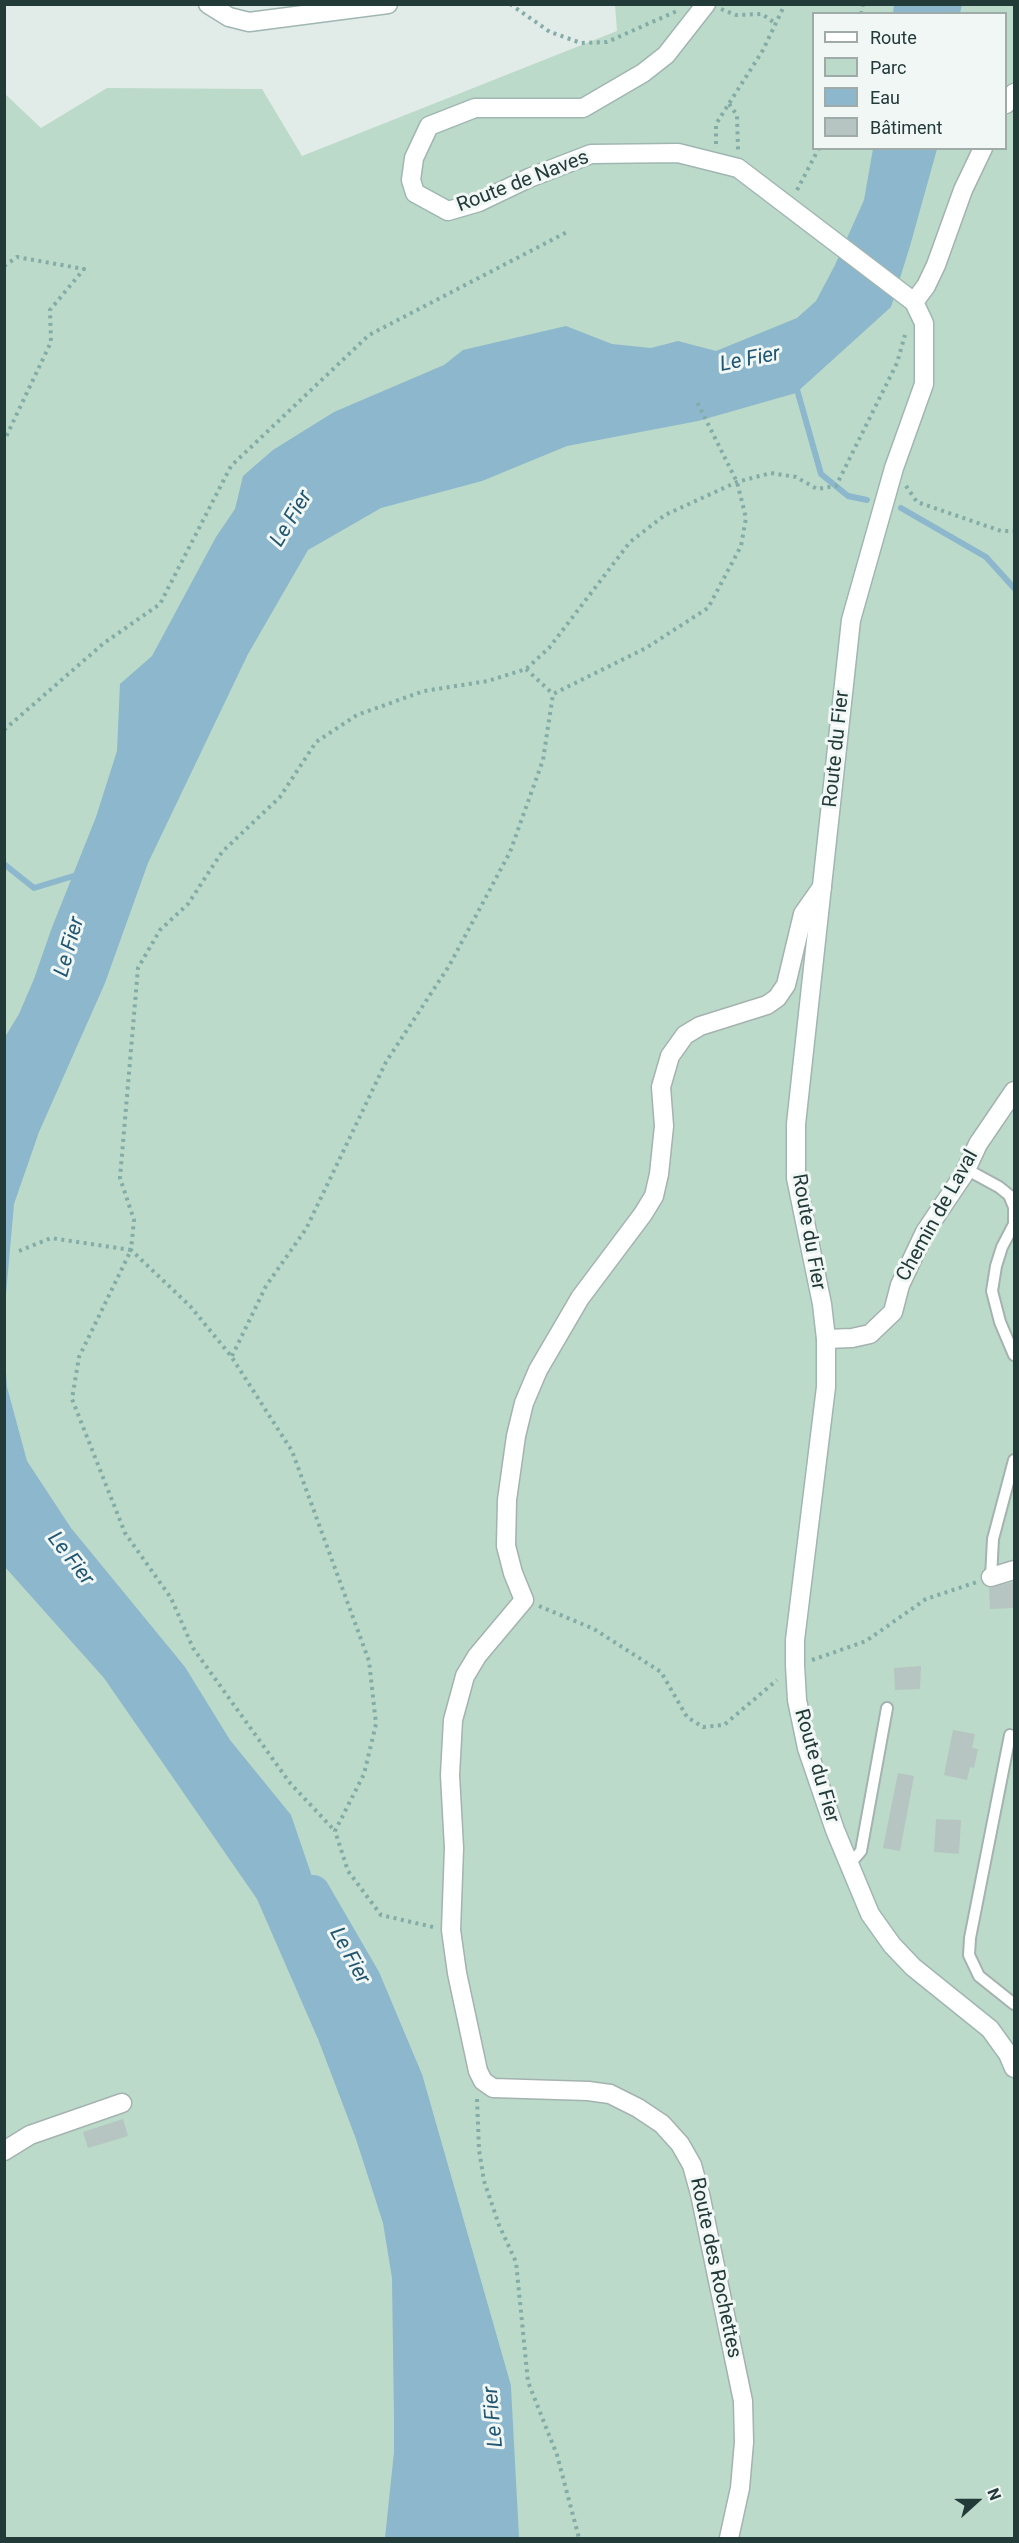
<!DOCTYPE html>
<meta charset="utf-8">
<style>
body{margin:0}
#map{position:relative;width:1019px;height:2543px;overflow:hidden;background:#e1ebe8;font-family:Roboto,sans-serif}
canvas{display:block}
.frame{position:absolute;inset:0;border:6px solid #223a38;pointer-events:none}
.legend{position:absolute;left:812px;top:12px;width:195px;height:138px;box-sizing:border-box;background:#f1f7f5;border:2px solid #9eaba9;margin:0;padding:8px 10px;list-style:none;font-size:18px;color:#223a38}
.legend li{display:flex;align-items:center;gap:12px;height:30px}
.legend b{width:30px;border:2px solid #9eaba9}
.north{position:absolute;left:947px;top:2471px;width:60px;height:60px;-webkit-text-stroke:4px #f1f7f5;paint-order:stroke;rotate:69deg;font-size:16px;font-weight:700;line-height:24px;text-align:center;color:#223a38}
.north::after{content:'';display:block;margin:auto;width:21px;height:27px;background:#223a38;clip-path:polygon(50% 0,100% 100%,50% 72%,0 100%)}
</style>
<div id="map">
<canvas width="1019" height="2543"></canvas>
<div class="frame"></div>
<ul class="legend">
<li><b style="height:8px;background:#fff"></b>Route</li>
<li><b style="height:16px;background:#bbdac9"></b>Parc</li>
<li><b style="height:16px;background:#8cb7cc"></b>Eau</li>
<li><b style="height:16px;background:#b6c5c1"></b>Bâtiment</li>
</ul>
<div class="north">N</div>
</div>
<script>
const context = document.querySelector('canvas').getContext('2d');
context.lineJoin = 'round';
function fillPath(path, color) { context.fillStyle = color; context.fill(path, 'evenodd'); }
const shape = rows => new Path2D(rows.map(r => 'M' + r).join(''));
function strokePath(path, color, width, dash) { context.strokeStyle = color; context.lineWidth = width; context.lineCap = dash ? 'butt' : 'round'; context.setLineDash(dash || []); context.stroke(path); }
function write(font, color, halo, rows, align = 'center') {
  context.font = font + ' Roboto,sans-serif'; context.lineWidth = 6; context.setLineDash([]); context.textBaseline = 'middle'; context.strokeStyle = halo; context.fillStyle = color; for (const [text, x, y, turn = 0] of rows) {
    context.save(); context.translate(x, y); context.rotate((+turn || 0) * Math.PI / 180); context.textAlign = isNaN(turn) ? turn : align; if (halo) context.strokeText(text, 0, 0); context.fillText(text, 0, 0); context.restore();
  }
}
const green = shape([
 [615,5,1014,5,1014,2538,5,2538,4,93,41,128,107,88,262,89,302,156,617,31],
 [814,14,1006,14,1006,148,814,148]
]);
const water = shape([
 [894,5,894,4,962,5,960,13,893,13],
 [873,149,937,149,910,246,891,307,796,393,698,421,567,446,482,481,381,508,308,550,248,654,148,863,105,983,39,1132,14,1204,5,1305,5,1037,19,1014,34,979,51,930,96,817,117,751,120,684,152,656,216,537,235,509,243,476,273,450,334,412,444,365,463,350,566,326,612,344,651,348,678,341,716,351,797,318,816,301,835,265,864,200],
 [4,1345,7,1387,27,1461,71,1528,185,1667,230,1740,291,1815,321,1903,362,1980,404,2081,434,2212,492,2389,507,2538,385,2538,394,2452,394,2418,392,2278,383,2223,356,2139,318,2039,257,1899,104,1678,5,1567]
]);
const stream = shape([
 [796,386,821,474,848,496,867,500],
 [901,508,986,557,1014,588],
 [4,864,34,888,80,874]
]);
const river = shape([
 [313,1892,364,1980,406,2080,494,2388,502,2538]
]);
const building = shape([
 [1014,1582,1014,1608,990,1609,989,1588],
 [921,1666,920,1689,895,1690,894,1668],
 [953,1730,975,1734,972,1748,978,1749,974,1768,970,1767,967,1780,944,1775],
 [898,1773,914,1776,900,1851,883,1848],
 [936,1819,961,1820,959,1854,934,1852],
 [123,2119,128,2136,88,2148,83,2132]
]);
const path = shape([
 [510,4,550,32,581,43,607,42,677,11],
 [721,9,736,15,762,14,776,24],
 [861,14,863,4],
 [729,104,737,115,738,150],
 [716,144,716,124,763,50,785,4],
 [797,190,819,148],
 [4,266,17,257,84,269,50,310,51,342,4,441],
 [906,486,917,502,1001,531,1014,531],
 [526,669,553,694],
 [4,730,104,643,160,604,231,466,369,335,569,231],
 [19,1251,51,1238,131,1250,79,1357,72,1399,125,1533,171,1598,193,1648,290,1783,335,1831],
 [232,1356,266,1286,306,1229,386,1062,449,966,510,852,543,760,553,694,646,648,708,608,741,546,746,518,737,482,696,400],
 [539,1606,594,1629,661,1672,687,1717,703,1727,724,1725,777,1680],
 [812,1660,866,1641,926,1599,977,1582],
 [433,1927,381,1915,348,1871,335,1831,364,1774,376,1724,369,1661,292,1451,231,1356,190,1306,131,1250,134,1220,120,1178,138,968,160,930,188,904,222,852,280,797,316,742,357,715,424,691,488,681,526,669,549,648,630,542,665,515,737,482,771,473,796,477,817,489,836,486,897,363,905,335],
 [477,2099,479,2150,484,2181,499,2225,516,2262,528,2382,557,2455,579,2538]
]);
const lane = shape([
 [966,1169,999,1187,1009,1195,1014,1207,1014,1224,1002,1247,996,1266,992,1291,1000,1322,1014,1355],
 [991,1577,993,1539,1014,1460],
 [1010,1735,970,1938,969,1955,979,1976,1014,2004],
 [849,1865,861,1851,887,1708]
]);
const street = shape([
 [1006,104,1014,93],
 [914,302,926,286,936,265,963,190,983,148],
 [826,1339,852,1338,870,1334,893,1312,900,1285,925,1232,964,1174,978,1144,1014,1091],
 [991,1577,1014,1570],
 [4,2151,30,2135,122,2103],
 [729,2538,740,2488,744,2442,743,2401,700,2194,692,2165,680,2144,662,2124,638,2108,610,2094,588,2091,493,2088,483,2081,478,2071,457,1973,451,1930,454,1848,450,1775,453,1720,465,1676,477,1656,524,1600,513,1573,506,1546,507,1500,516,1436,524,1403,538,1370,580,1298,643,1214,654,1196,659,1174,664,1126,661,1087,670,1056,685,1035,700,1026,767,1005,777,998,786,985,803,914,822,887]
]);
const secondary = shape([
 [208,4,229,17,249,22,388,4],
 [706,4,666,55,643,73,583,108,475,108,429,126,414,158,411,180,415,193,448,211,479,202,529,178,591,154,678,153,738,168,914,302,924,323,924,384,894,468,851,620,796,1124,796,1178,822,1304,826,1339,826,1387,795,1640,795,1665,797,1700,807,1748,835,1830,870,1914,892,1945,913,1967,990,2029,1008,2054,1014,2068]
]);
const streetNames = [
 ["Route de Naves",523,182,-21],
 ["Route du Fier",837,749,-84],
 ["Chemin de Laval",938,1216,-61],
 ["Route du Fier",808,1232,80],
 ["Route du Fier",816,1766,74],
 ["Route des Rochettes",715,2268,78]
];
const waterNames = [
 ["Le Fier",750,360,-11],
 ["Le Fier",292,519,-59],
 ["Le Fier",70,947,-74],
 ["Le Fier",70,1559,52],
 ["Le Fier",349,1956,61],
 ["Le Fier",494,2417,-95]
];
fillPath(green, '#bbdac9');
fillPath(water, '#8cb7cc');
strokePath(stream, '#8cb7cc', 6);
strokePath(river, '#8cb7cc', 34);
fillPath(building, '#b6c5c1');
strokePath(lane, '#a4b2b0', 14);
strokePath(street, '#a4b2b0', 21);
strokePath(secondary, '#a0b6b2', 21);
strokePath(path, '#83aca7', 4, [3, 4.5]);
strokePath(lane, '#fff', 10);
strokePath(street, '#fff', 18);
strokePath(secondary, '#fff', 18);
write('20px', '#223a38', '#f1f7f5', streetNames);
write('italic 21px', '#215672', '#f1f7f5', waterNames);
</script>
